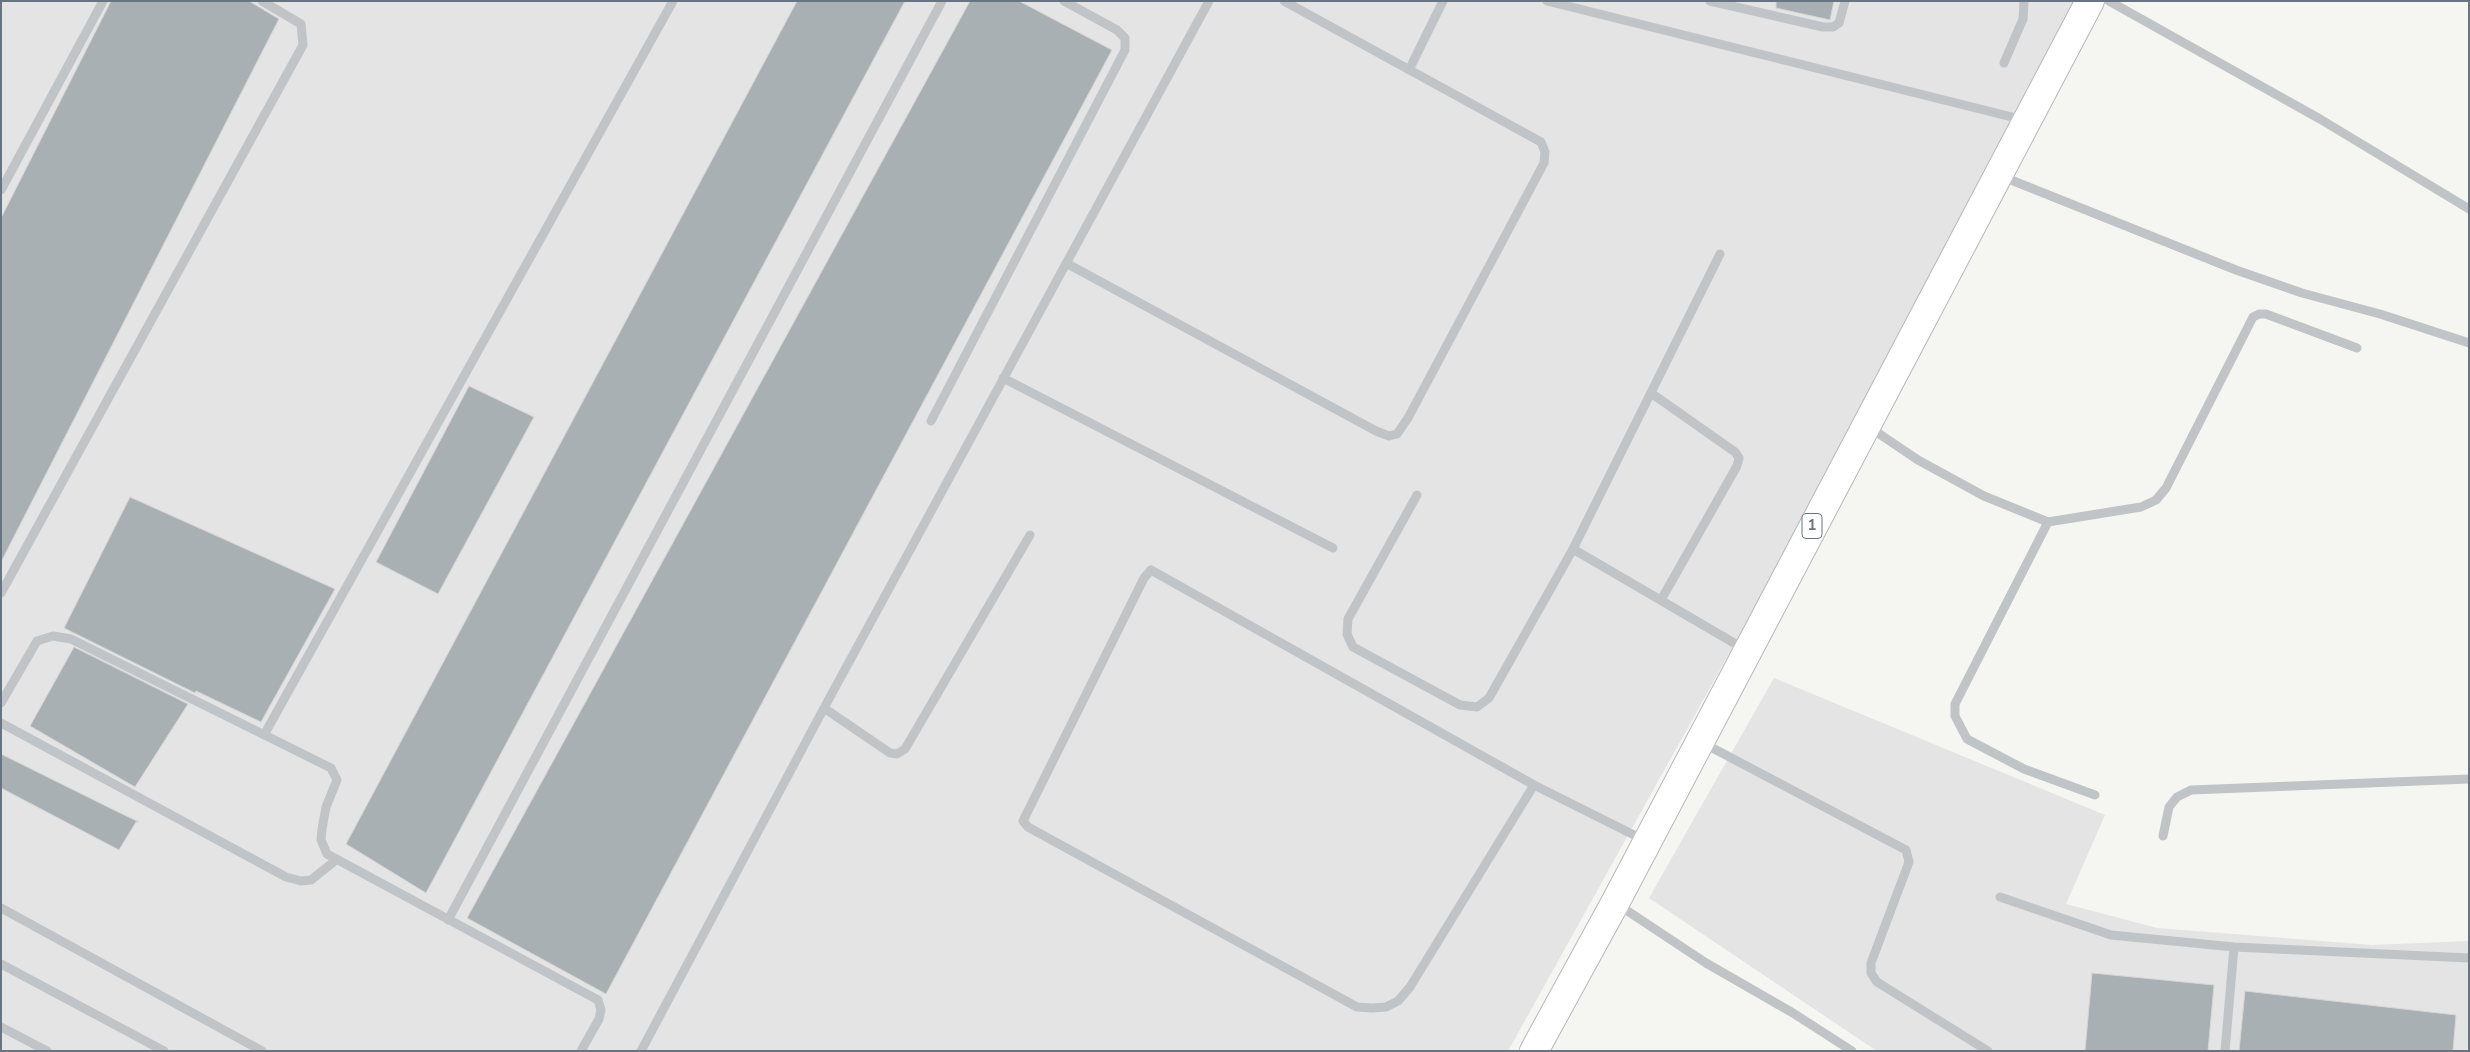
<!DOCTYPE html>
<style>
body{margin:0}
#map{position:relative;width:2470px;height:1052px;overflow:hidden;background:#f5f5f2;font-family:"Nunito Sans",sans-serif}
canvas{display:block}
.frame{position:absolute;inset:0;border:2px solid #667581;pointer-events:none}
</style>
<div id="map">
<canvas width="2470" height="1052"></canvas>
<div class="frame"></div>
</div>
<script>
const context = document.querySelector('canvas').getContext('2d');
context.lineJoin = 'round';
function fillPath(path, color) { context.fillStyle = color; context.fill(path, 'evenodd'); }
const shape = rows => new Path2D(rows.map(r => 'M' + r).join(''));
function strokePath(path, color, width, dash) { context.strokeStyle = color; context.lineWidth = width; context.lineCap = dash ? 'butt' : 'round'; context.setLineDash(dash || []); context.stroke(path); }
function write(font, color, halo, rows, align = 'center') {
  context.font = font + ' "Nunito Sans",sans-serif'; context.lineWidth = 5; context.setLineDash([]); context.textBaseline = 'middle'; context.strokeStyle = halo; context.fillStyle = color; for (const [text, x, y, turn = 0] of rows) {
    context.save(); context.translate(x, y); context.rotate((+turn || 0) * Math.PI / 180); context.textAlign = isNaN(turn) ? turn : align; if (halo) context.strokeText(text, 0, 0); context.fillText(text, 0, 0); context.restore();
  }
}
const built = shape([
 [1,1,2084,1,2037,100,1508,1051,1,1051],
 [1774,678,2105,815,2066,904,2157,928,2372,945,2469,941,2469,1051,1877,1051,1649,898]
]);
const building = shape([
 [111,1,249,1,279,19,1,562,1,218,111,1],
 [797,1,905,1,426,893,346,844,797,1],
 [970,1,1019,1,1112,50,606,994,467,918,970,1],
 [1776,1,1834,1,1830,20,1776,8,1776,1],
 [469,386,534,417,438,594,376,562,469,386],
 [130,497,335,589,261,722,196,691,195,693,64,628,130,497],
 [74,647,188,704,135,787,30,726,74,647],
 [1,754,118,812,139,822,136,822,119,850,1,788,1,754],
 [2092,973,2214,985,2208,1051,2085,1051,2092,973],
 [2245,991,2456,1015,2453,1051,2239,1051,2245,991]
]);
const lane = shape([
 [1547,1,2024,120],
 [1710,1,1823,27,1833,27,1839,23,1845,1],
 [2109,1,2320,119,2469,209],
 [2004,63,2023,19,2024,1],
 [1409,70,1443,1],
 [2001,176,2236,270,2302,293,2380,314,2469,343],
 [1,190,103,1],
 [1720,254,1573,549,1746,650],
 [1066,263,1376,431,1389,436,1397,434,1408,418,1544,163,1545,152,1541,142,1284,1],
 [1003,378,1333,548],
 [1651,393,1735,452,1739,458,1737,466,1661,600],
 [931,421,1125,50,1125,38,1117,30,1064,1],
 [1869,427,1918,460,1984,496,2048,522,2141,507,2156,500,2166,488,2253,317,2259,314,2266,314,2357,348],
 [1417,495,1348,619,1347,634,1353,647,1460,705,1477,707,1489,698,1573,549],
 [2048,522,1955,704,1955,716,1967,739,2024,769,2095,795],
 [1,593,303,45,301,24,262,1],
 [1,703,37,641,53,636,71,639,331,768,337,780,326,807,322,829,321,840,327,854,598,1000,601,1010,599,1019,581,1051],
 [824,708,890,753,897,754,905,749,1030,535],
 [1,723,286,877,301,881,311,880,336,860],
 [264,735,673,1],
 [1703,743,1906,850,1909,862,1871,963,1871,973,1877,982,1988,1051],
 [1534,785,1410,987,1398,1001,1386,1007,1372,1008,1357,1007,1028,827,1023,821,1144,578,1151,570,1534,785,1646,841],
 [2163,836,2169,807,2177,797,2191,790,2469,779],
 [2000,897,2111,935,2234,947,2469,958],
 [1617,904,1706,963,1793,1013,1852,1051],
 [1,908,262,1051],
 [448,920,942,1],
 [1,964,164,1051],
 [1,1027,47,1051],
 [641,1051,824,708,1209,1],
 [2225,1051,2234,947]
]);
const highway = shape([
 [1534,1051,1615,903,2090,1]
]);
const shields = [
 [1812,526,20]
];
const shieldNames = [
 ["1",1812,526]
];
fillPath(built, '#e3e4e3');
fillPath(building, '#a8b0b4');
strokePath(building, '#d6d6d4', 1);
strokePath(highway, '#b5b8bb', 30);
strokePath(lane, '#c0c4c7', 9);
strokePath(highway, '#fff', 28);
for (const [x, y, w] of shields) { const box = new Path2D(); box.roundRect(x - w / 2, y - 12.5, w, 25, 4); context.fillStyle = '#fff'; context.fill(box); strokePath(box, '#667581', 1); }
write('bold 15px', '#667581', null, shieldNames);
</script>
